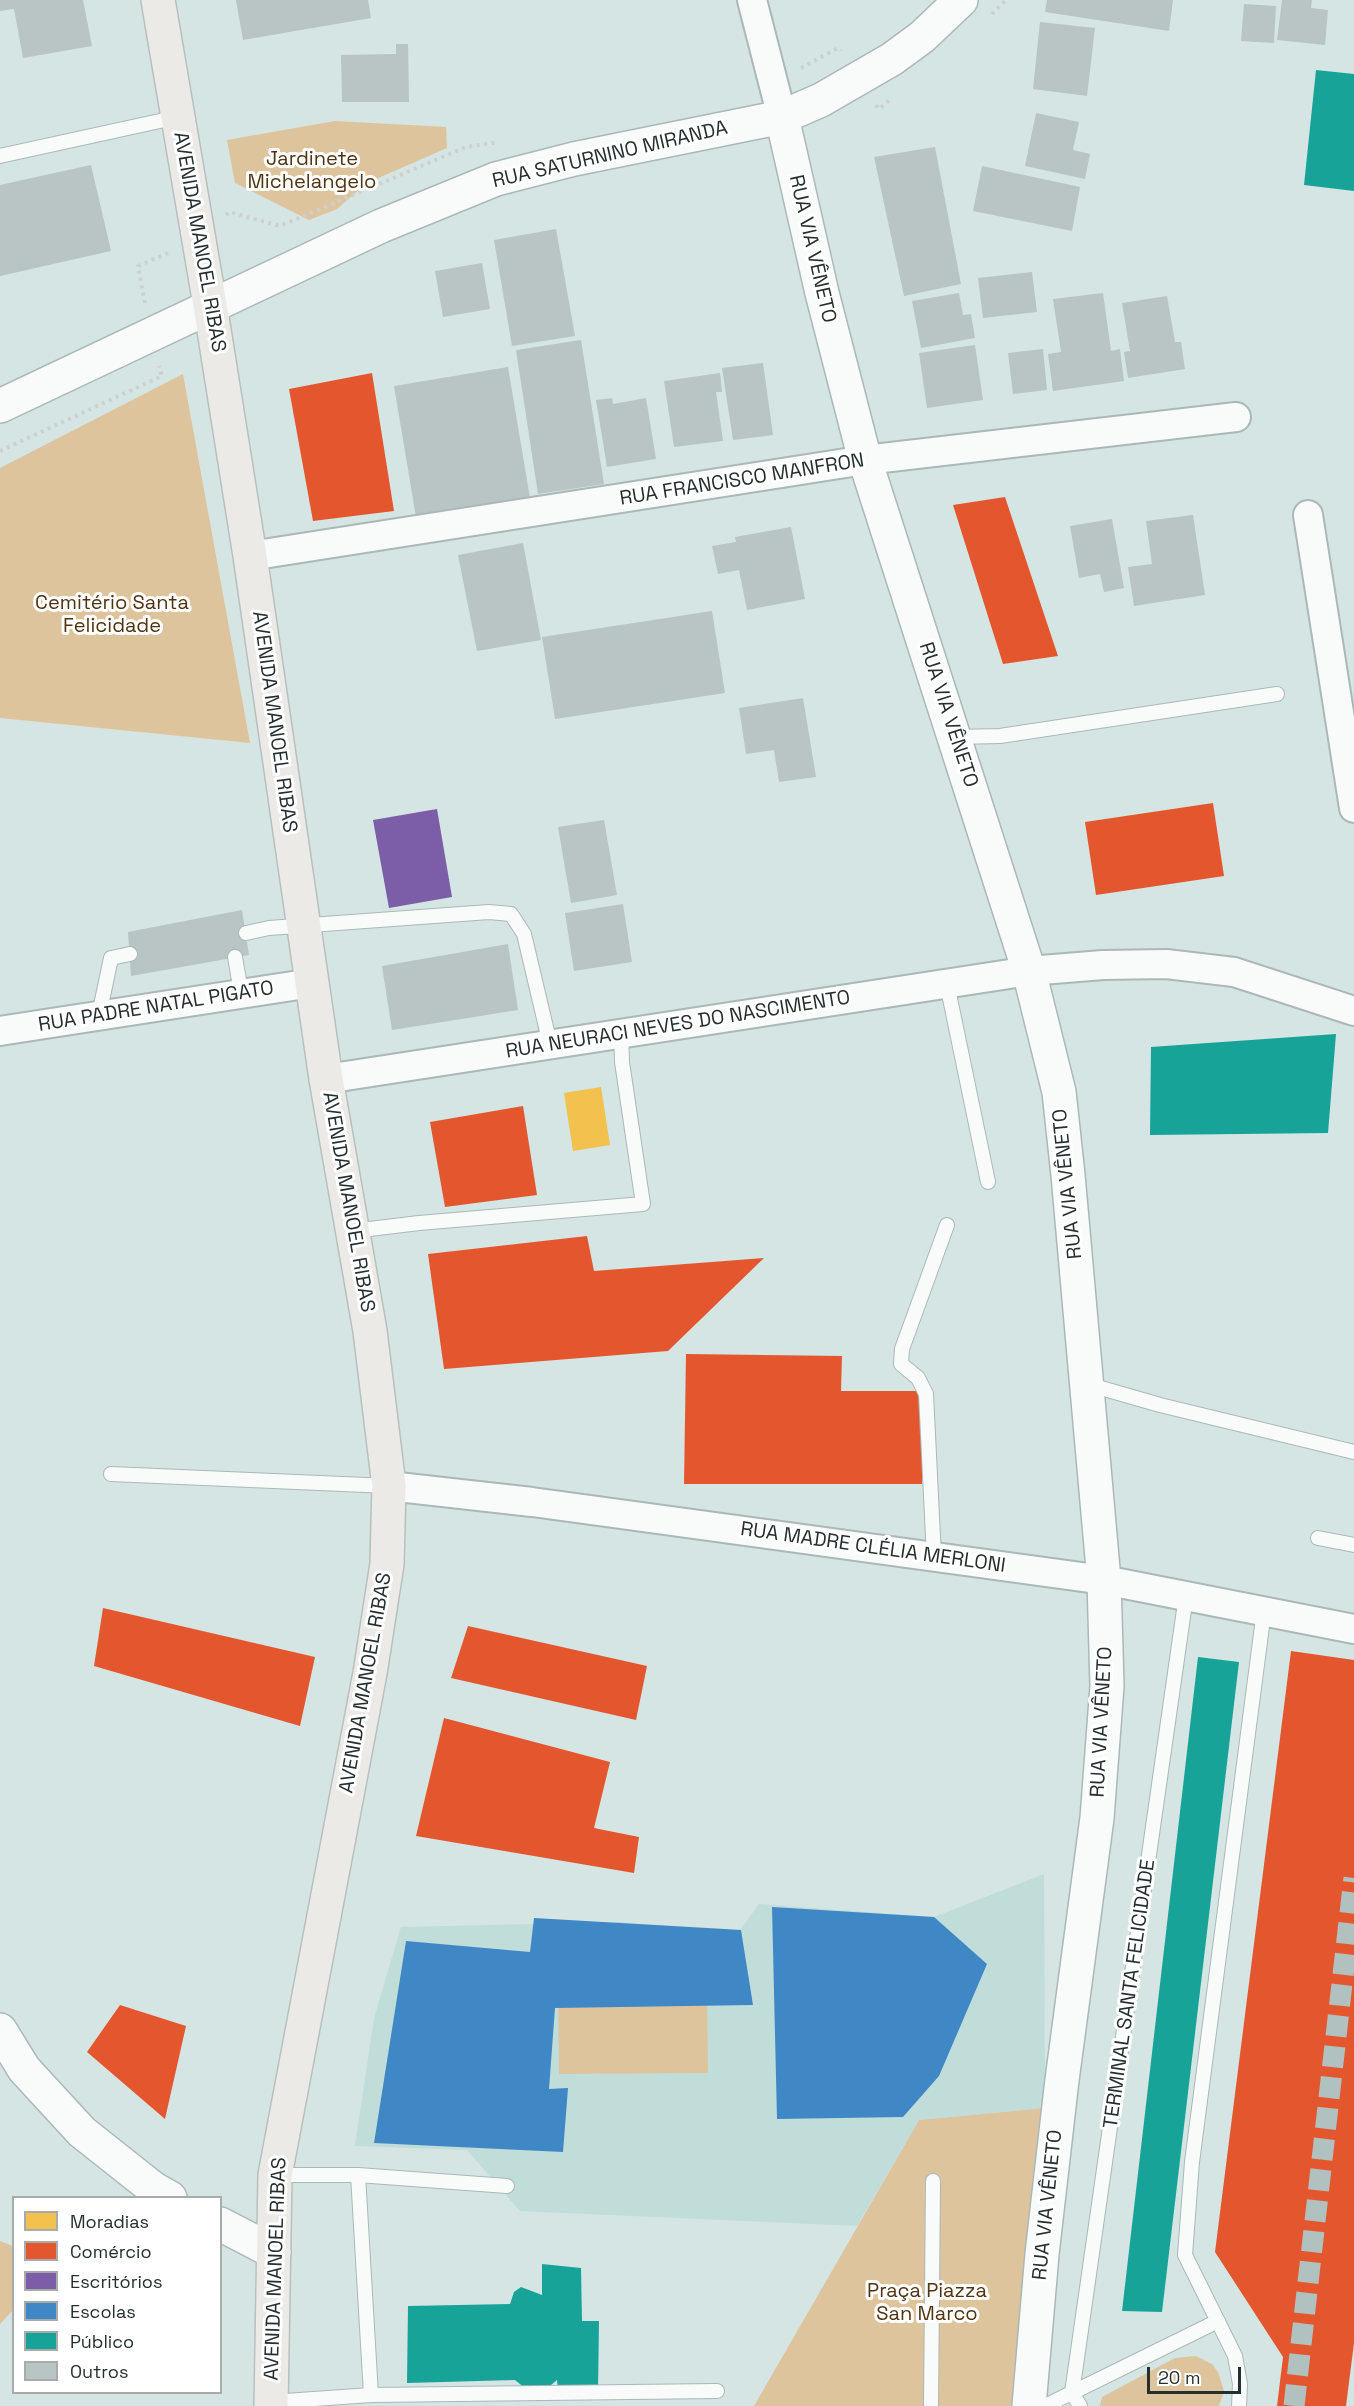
<!DOCTYPE html>
<meta charset="utf-8">
<style>
body{margin:0}
#map{position:relative;width:1354px;height:2406px;overflow:hidden;background:#d4e5e3;font-family:"Space Grotesk",sans-serif}
canvas{display:block}
.legend{position:absolute;left:12px;top:2196px;width:210px;height:198px;box-sizing:border-box;background:#fff;border:2px solid #a7acab;margin:0;padding:8px 10px;list-style:none;font-size:18px;color:#242f2e}
.legend li{display:flex;align-items:center;gap:12px;height:30px}
.legend b{width:30px;border:2px solid #a7acab}
.scale{position:absolute;left:1147px;top:2367px;width:94px;height:27px;box-sizing:border-box;border:3px solid #242f2e;border-top:0;padding-left:8px;font-size:18px;line-height:21px;white-space:nowrap;color:#242f2e;-webkit-text-stroke:4px #fff;paint-order:stroke}
</style>
<div id="map">
<canvas width="1354" height="2406"></canvas>
<ul class="legend">
<li><b style="height:16px;background:#f2c14e"></b>Moradias</li>
<li><b style="height:16px;background:#e4572e"></b>Comércio</li>
<li><b style="height:16px;background:#7b5ea7"></b>Escritórios</li>
<li><b style="height:16px;background:#3f88c5"></b>Escolas</li>
<li><b style="height:16px;background:#17a398"></b>Público</li>
<li><b style="height:16px;background:#b8c5c4"></b>Outros</li>
</ul>
<div class="scale">20 m</div>
</div>
<script>
const context = document.querySelector('canvas').getContext('2d');
context.lineJoin = 'round';
function fillPath(path, color) { context.fillStyle = color; context.fill(path, 'evenodd'); }
const shape = rows => new Path2D(rows.map(r => 'M' + r).join(''));
function strokePath(path, color, width, dash) { context.strokeStyle = color; context.lineWidth = width; context.lineCap = dash ? 'butt' : 'round'; context.setLineDash(dash || []); context.stroke(path); }
function write(font, color, halo, rows, align = 'center') {
  context.font = font + ' "Space Grotesk",sans-serif'; context.lineWidth = 6; context.setLineDash([]); context.textBaseline = 'middle'; context.strokeStyle = halo; context.fillStyle = color; for (const [text, x, y, turn = 0] of rows) {
    context.save(); context.translate(x, y); context.rotate((+turn || 0) * Math.PI / 180); context.textAlign = isNaN(turn) ? turn : align; if (halo) context.strokeText(text, 0, 0); context.fillText(text, 0, 0); context.restore();
  }
}
const built = shape([
 [1044,1874,1045,2108,919,2120,857,2226,520,2211,467,2150,355,2146,374,2018,401,1927,618,1922,740,1930,759,1904,934,1917]
]);
const green = shape([
 [335,121,446,127,447,148,367,183,337,209,309,220,235,183,227,140],
 [183,374,250,743,0,718,0,468],
 [707,1975,708,2073,559,2074,558,1976],
 [1045,2108,1019,2406,754,2406,919,2120],
 [0,2241,13,2246,14,2309,0,2324],
 [1196,2356,1212,2364,1218,2372,1224,2391,1219,2406,1100,2406,1102,2397,1175,2358]
]);
const homes = shape([
 [601,1087,610,1145,573,1151,564,1093]
]);
const shops = shape([
 [372,373,394,511,313,521,289,389],
 [1005,497,1058,656,1003,664,953,505],
 [1213,803,1224,876,1096,895,1085,822],
 [523,1106,537,1195,445,1207,430,1122],
 [587,1236,594,1271,764,1258,668,1351,444,1369,428,1254],
 [686,1354,842,1356,841,1391,923,1391,922,1484,684,1484],
 [103,1608,315,1657,300,1726,94,1666],
 [468,1626,647,1666,636,1720,451,1678],
 [1291,1651,1354,1660,1354,2343,1346,2406,1277,2406,1283,2357,1215,2252],
 [444,1718,610,1762,594,1828,639,1837,634,1873,416,1836],
 [120,2005,186,2026,165,2119,87,2052]
]);
const offices = shape([
 [437,809,452,897,389,908,373,820]
]);
const schools = shape([
 [772,1907,934,1917,987,1964,939,2076,903,2117,777,2119],
 [534,1918,741,1930,753,2005,555,2008,549,2089,568,2088,563,2152,374,2143,406,1941,530,1952]
]);
const public = shape([
 [1316,70,1354,74,1354,191,1304,185],
 [1336,1034,1328,1133,1150,1135,1151,1047],
 [1198,1657,1239,1662,1162,2312,1122,2311],
 [542,2264,581,2268,582,2321,599,2321,598,2391,558,2389,557,2380,544,2391,530,2392,515,2380,407,2383,408,2306,510,2304,514,2292,521,2287,542,2295]
]);
const building = shape([
 [0,0,83,0,92,46,23,58,14,9,0,11],
 [236,0,368,0,371,18,243,40],
 [1047,0,1173,0,1169,31,1045,12],
 [1282,0,1312,0,1311,8,1328,10,1325,45,1277,40],
 [1244,4,1276,6,1274,43,1241,41],
 [1040,22,1095,28,1087,96,1033,89],
 [396,44,408,44,409,102,342,102,341,55,396,54],
 [1036,113,1079,122,1073,150,1090,154,1085,179,1025,166],
 [935,147,961,284,904,296,874,157],
 [91,165,111,251,0,276,0,185],
 [982,166,1080,187,1072,231,973,211],
 [556,229,575,336,512,346,494,240],
 [482,263,490,309,443,317,435,271],
 [1032,272,1037,312,983,318,978,278],
 [959,293,963,315,971,314,975,338,921,348,912,301],
 [1103,293,1111,351,1120,349,1124,381,1053,391,1048,354,1061,352,1053,299],
 [1167,296,1175,342,1181,342,1185,369,1128,378,1124,352,1130,351,1122,303],
 [581,340,604,484,538,494,516,350],
 [975,345,983,400,927,408,919,353],
 [1043,349,1047,390,1013,394,1008,353],
 [763,363,773,435,733,440,722,368],
 [508,367,530,498,416,517,394,386],
 [720,373,722,392,716,392,723,441,674,447,664,381],
 [612,398,613,404,646,398,656,459,607,467,596,400],
 [1193,515,1205,595,1134,606,1128,567,1152,564,1146,521],
 [1112,519,1124,588,1104,592,1100,574,1079,578,1070,526],
 [791,527,805,599,747,610,739,570,718,574,712,546,736,542,735,537],
 [523,543,541,640,477,651,458,555],
 [712,611,725,693,555,719,542,637],
 [803,698,816,777,779,782,774,750,746,754,739,708],
 [604,820,617,895,571,903,558,827],
 [623,904,632,962,574,971,565,913],
 [242,910,249,955,131,976,128,932],
 [508,944,518,1010,392,1030,382,966]
]);
const pedestrianTunnel = shape([
 [1294,2406,1354,1878]
]);
const path = shape([
 [992,14,1006,0],
 [801,68,838,48,840,51],
 [876,105,879,109,892,98],
 [226,215,229,212,280,226,466,147,499,142],
 [145,303,138,266,168,253],
 [0,451,162,376,159,366]
]);
const service = shape([
 [0,156,178,117],
 [955,737,1000,736,1277,694],
 [246,933,269,928,489,912,511,914,524,934,550,1044],
 [235,957,241,992],
 [947,984,988,1182],
 [99,1015,111,958,130,954],
 [353,1231,419,1223,643,1204,622,1062,621,1033],
 [1087,1384,1160,1405,1354,1452],
 [111,1474,389,1486],
 [1318,1538,1354,1545],
 [934,1557,926,1394,918,1378,901,1364,902,1349,947,1225],
 [275,2175,358,2175,507,2186],
 [358,2175,371,2395],
 [271,2402,371,2395,717,2391],
 [931,2406,933,2181],
 [1045,2406,1218,2321],
 [1080,2406,1072,2393,1186,1596],
 [1239,2406,1240,2384,1235,2356,1185,2255,1192,2162,1264,1611]
]);
const minor = shape([
 [752,0,782,117],
 [1308,515,1354,808],
 [250,556,865,460,1236,417],
 [0,1031,312,983],
 [326,1079,1029,971,1103,965,1166,964,1234,972,1354,1011],
 [389,1486,532,1502,1104,1580,1354,1629]
]);
const secondary = shape([
 [782,117,822,293,865,460,1029,971,1059,1092,1068,1175,1104,1580,1107,1686,1097,1818,1062,2080,1042,2254,1029,2406],
 [0,406,381,226,496,179,574,159,782,117,821,100,892,59,922,37,961,0],
 [0,2030,24,2069,82,2132,154,2189,170,2198],
 [220,2224,274,2252]
]);
const primary = shape([
 [158,0,210,305,250,556,326,1079,370,1331,389,1486,387,1564,370,1673,275,2175,271,2406]
]);
const streetNames = [
 ["RUA SATURNINO MIRANDA",610,155,-13],
 ["AVENIDA MANOEL RIBAS",199,242,80],
 ["RUA VIA VÊNETO",812,249,77],
 ["RUA FRANCISCO MANFRON",742,480,-9],
 ["RUA VIA VÊNETO",948,715,72],
 ["AVENIDA MANOEL RIBAS",274,722,82],
 ["RUA PADRE NATAL PIGATO",156,1007,-9],
 ["RUA NEURACI NEVES DO NASCIMENTO",678,1025,-9],
 ["RUA VIA VÊNETO",1068,1184,-96],
 ["AVENIDA MANOEL RIBAS",348,1202,80],
 ["RUA MADRE CLÉLIA MERLONI",873,1548,8],
 ["AVENIDA MANOEL RIBAS",366,1683,-80],
 ["RUA VIA VÊNETO",1102,1722,-87],
 ["TERMINAL SANTA FELICIDADE",1130,1994,-82],
 ["RUA VIA VÊNETO",1048,2205,-84],
 ["AVENIDA MANOEL RIBAS",276,2269,-88]
];
const parkNames = [
 ["Jardinete",312,160],
 ["Michelangelo",312,183],
 ["Cemitério Santa",112,604],
 ["Felicidade",112,627],
 ["Praça Piazza",927,2292],
 ["San Marco",927,2315]
];
fillPath(built, '#c0ddda');
fillPath(green, '#dec49d');
fillPath(homes, '#f2c14e');
fillPath(shops, '#e4572e');
fillPath(offices, '#7b5ea7');
fillPath(schools, '#3f88c5');
fillPath(public, '#17a398');
fillPath(building, '#b8c5c4');
strokePath(pedestrianTunnel, '#b1c1bf', 21, [21, 10]);
strokePath(service, '#abb8b7', 16);
strokePath(minor, '#abb8b7', 32);
strokePath(secondary, '#abb8b7', 36);
strokePath(primary, '#b8c0bf', 36);
strokePath(path, '#ccd0cf', 4, [3, 4.5]);
strokePath(service, '#f9fbfb', 14);
strokePath(minor, '#f9fbfb', 28);
strokePath(secondary, '#f9fbfb', 33);
strokePath(primary, '#eceae6', 33);
write('20px', '#242f2e', '#fff', streetNames);
write('20px', '#503411', '#fff', parkNames);
</script>
